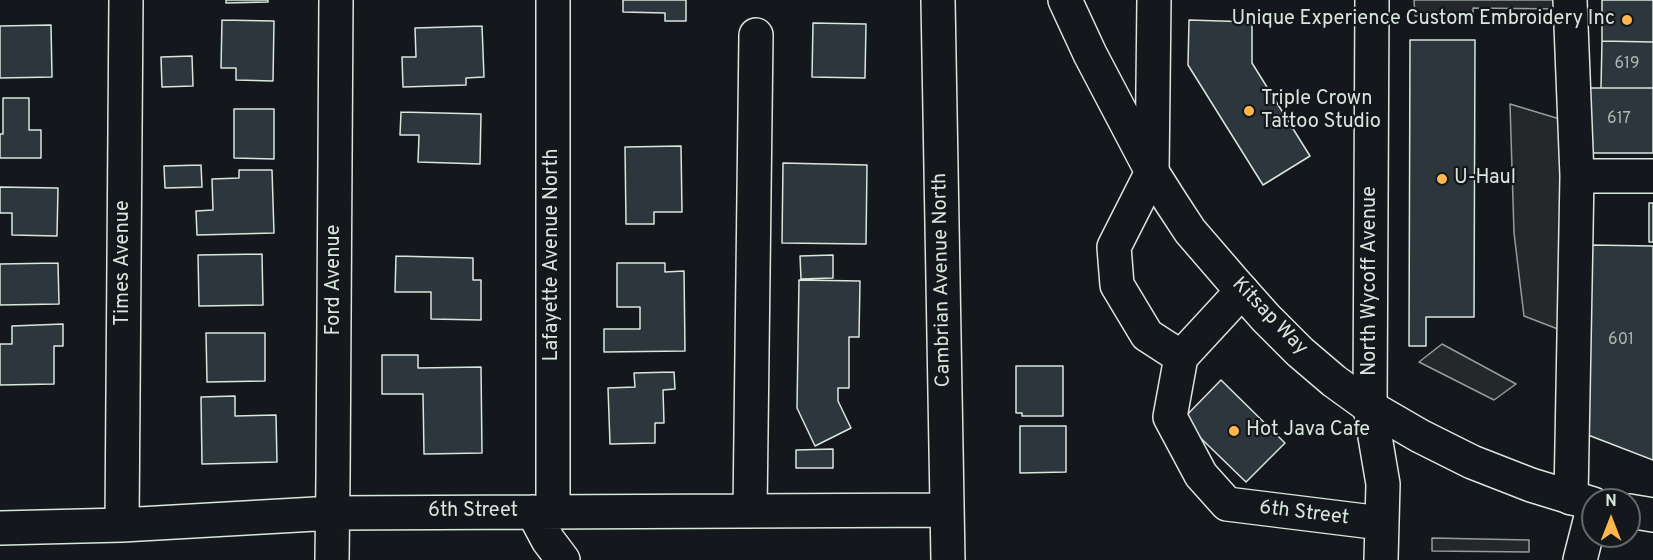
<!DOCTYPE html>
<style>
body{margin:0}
#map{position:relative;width:1653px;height:560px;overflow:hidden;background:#14181c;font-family:Overpass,sans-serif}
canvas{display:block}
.north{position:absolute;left:1581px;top:488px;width:60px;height:60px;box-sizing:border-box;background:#14181c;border:2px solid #626a69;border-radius:50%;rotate:0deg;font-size:16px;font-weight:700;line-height:24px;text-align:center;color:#d8e6dc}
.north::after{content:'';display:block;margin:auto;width:21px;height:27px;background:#ffb74d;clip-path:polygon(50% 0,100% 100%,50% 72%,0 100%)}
</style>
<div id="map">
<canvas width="1653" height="560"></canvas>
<div class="north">N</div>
</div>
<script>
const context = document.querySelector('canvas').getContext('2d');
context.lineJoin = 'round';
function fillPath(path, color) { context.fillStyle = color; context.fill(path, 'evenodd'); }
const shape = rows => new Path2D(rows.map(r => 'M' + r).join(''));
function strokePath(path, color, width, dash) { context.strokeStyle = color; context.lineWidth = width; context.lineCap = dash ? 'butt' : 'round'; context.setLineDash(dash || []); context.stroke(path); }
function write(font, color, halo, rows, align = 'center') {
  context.font = font + ' Overpass,sans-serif'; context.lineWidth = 4.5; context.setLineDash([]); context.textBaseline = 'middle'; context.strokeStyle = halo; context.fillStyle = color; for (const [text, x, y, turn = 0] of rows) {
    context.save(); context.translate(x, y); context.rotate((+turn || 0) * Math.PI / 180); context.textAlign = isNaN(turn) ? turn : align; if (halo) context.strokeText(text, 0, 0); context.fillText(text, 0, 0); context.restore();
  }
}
const parking = shape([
 [1414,0,1560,0,1560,9,1473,8,1473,15,1415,16,1414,0],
 [1510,104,1563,120,1563,331,1524,316,1514,233,1510,104],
 [1442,344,1516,384,1494,400,1419,362,1442,344],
 [1432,538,1529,540,1529,552,1432,551,1432,538]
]);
const building = shape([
 [226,0,268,0,268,2,226,3,226,0],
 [623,0,686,0,686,21,665,21,665,13,623,12,623,0],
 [1602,0,1653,0,1653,42,1602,41,1602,0],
 [222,20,274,21,273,81,236,80,236,68,221,68,222,20],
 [1189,20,1252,22,1252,63,1310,156,1263,185,1188,65,1189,20],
 [813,23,866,24,865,78,812,77,813,23],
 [51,25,52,77,0,78,0,26,51,25],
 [482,26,484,77,466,78,466,85,403,87,402,57,416,57,415,28,482,26],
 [1410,40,1475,40,1474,317,1426,317,1426,346,1409,346,1410,40],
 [1602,41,1653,42,1653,88,1601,88,1602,41],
 [192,56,193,86,162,87,161,57,192,56],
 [1585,88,1653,88,1653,153,1585,153,1585,88],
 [3,98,29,98,29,130,41,130,41,158,0,158,0,134,3,134,3,98],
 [234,109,274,109,274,159,234,158,234,109],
 [401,112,481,114,480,164,418,162,419,135,400,135,401,112],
 [681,146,682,212,654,212,654,224,626,224,625,147,681,146],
 [783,163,867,165,866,244,782,243,783,163],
 [201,165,202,187,165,188,164,166,201,165],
 [239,170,272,170,274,233,197,235,196,211,213,210,212,179,239,178,239,170],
 [0,187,58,188,57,236,12,235,12,213,0,213,0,187],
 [1649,203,1653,203,1653,242,1649,242,1649,203],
 [1591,245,1653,246,1653,460,1588,435,1591,245],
 [262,254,263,305,199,306,198,255,262,254],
 [833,255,833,278,801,279,800,256,833,255],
 [396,256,473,258,473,280,481,280,481,320,431,319,431,292,395,292,396,256],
 [58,263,59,304,0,305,0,264,58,263],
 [617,263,665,263,665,272,684,271,685,351,604,352,604,329,640,329,640,307,617,307,617,263],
 [799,280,860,281,859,337,849,337,849,388,838,388,838,401,851,428,815,446,797,408,799,280],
 [63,324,63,346,54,346,54,384,0,385,0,344,12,344,12,326,63,324],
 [206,333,265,333,265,381,207,382,206,333],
 [382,355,418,355,418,368,481,367,482,453,424,454,423,394,382,394,382,355],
 [1016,366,1063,366,1063,416,1022,416,1022,413,1016,413,1016,366],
 [674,372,675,389,663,390,664,423,655,423,655,443,610,444,608,388,635,387,634,373,674,372],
 [1221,380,1285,443,1246,482,1182,420,1221,380],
 [235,396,235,416,276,415,277,462,202,464,201,397,235,396],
 [1020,426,1066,426,1066,472,1020,473,1020,426],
 [833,449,833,468,796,468,796,450,833,449]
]);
const minor = shape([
 [938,0,948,560],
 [1154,0,1152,172,1114,247,1117,285,1147,335,1181,357],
 [1372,0,1370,407,1383,484,1381,560],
 [1570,0,1577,176,1571,498],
 [1577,176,1653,176],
 [1242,291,1181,357,1170,417,1201,475,1227,504,1381,523],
 [553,511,553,0],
 [750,511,756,35],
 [533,512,548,540,563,560],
 [122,525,126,0],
 [0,528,122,525,333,513,947,510],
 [332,560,333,476,336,0],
 [1580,560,1593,509]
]);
const major = shape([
 [1065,0,1090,54,1152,172,1171,202,1190,231,1234,282,1266,318,1300,352,1334,381,1370,407,1420,436,1472,462,1531,485,1593,504],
 [1629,511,1653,515]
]);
const markers = [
 [1627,20,6,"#ffb74d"],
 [1249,111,6,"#ffb74d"],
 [1442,179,6,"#ffb74d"],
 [1234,431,6,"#ffb74d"]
];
const numberNames = [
 ["619",1627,65],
 ["617",1619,120],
 ["601",1621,341]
];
const poiNames = [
 ["Unique Experience Custom Embroidery Inc",1615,20,"right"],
 ["Triple Crown",1261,100],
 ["Tattoo Studio",1261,123],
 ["U-Haul",1454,179],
 ["Hot Java Cafe",1246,431]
];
const streetNames = [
 ["Lafayette Avenue North",553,255,-90],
 ["Times Avenue",124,263,-90],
 ["Ford Avenue",335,280,-90],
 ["Cambrian Avenue North",943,280,-91],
 ["North Wycoff Avenue",1371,281,-90],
 ["Kitsap Way",1269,317,46],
 ["6th Street",473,512],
 ["6th Street",1304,514,7]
];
fillPath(parking, '#24282b');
strokePath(parking, '#939e99', 1.5);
fillPath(building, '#2c363c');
strokePath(building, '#d8e6dc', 1.5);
strokePath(minor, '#d8e6dc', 36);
strokePath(major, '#d8e6dc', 36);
strokePath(minor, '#14181c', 33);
strokePath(major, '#14181c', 33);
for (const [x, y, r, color] of markers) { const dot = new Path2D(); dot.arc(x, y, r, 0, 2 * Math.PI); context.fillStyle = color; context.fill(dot); strokePath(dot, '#14181c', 2); }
write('16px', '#adbab4', null, numberNames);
write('20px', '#d8e6dc', '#14181c', poiNames, 'left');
write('20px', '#d8e6dc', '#14181c', streetNames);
</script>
